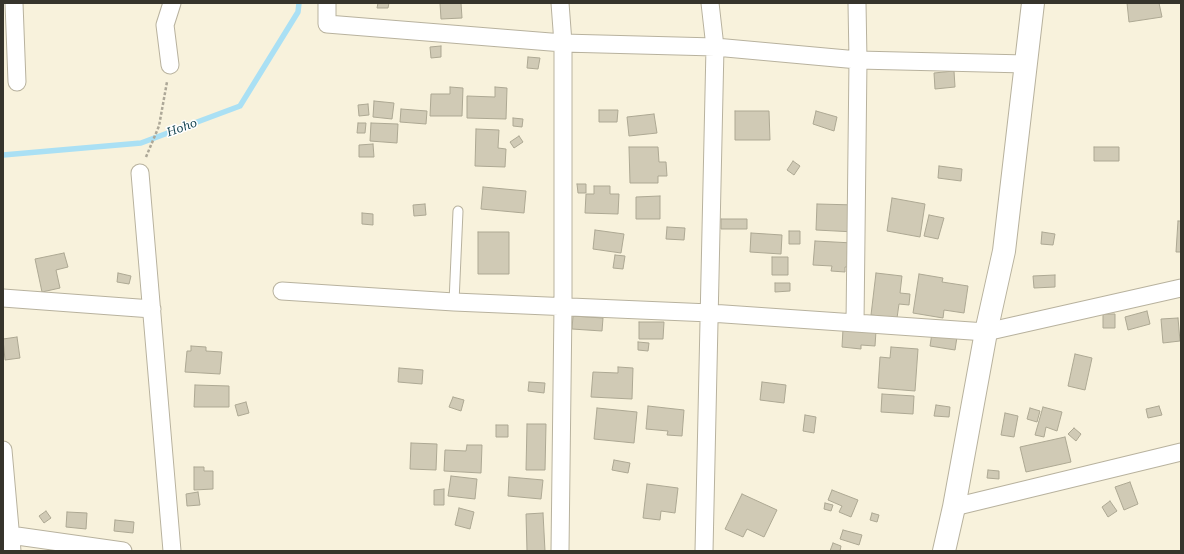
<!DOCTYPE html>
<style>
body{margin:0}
#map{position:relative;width:1184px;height:554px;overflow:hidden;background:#f8f2dc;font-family:"Roboto Serif",serif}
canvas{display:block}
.frame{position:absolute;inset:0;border:4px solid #36342c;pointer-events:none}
</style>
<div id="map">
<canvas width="1184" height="554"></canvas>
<div class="frame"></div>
</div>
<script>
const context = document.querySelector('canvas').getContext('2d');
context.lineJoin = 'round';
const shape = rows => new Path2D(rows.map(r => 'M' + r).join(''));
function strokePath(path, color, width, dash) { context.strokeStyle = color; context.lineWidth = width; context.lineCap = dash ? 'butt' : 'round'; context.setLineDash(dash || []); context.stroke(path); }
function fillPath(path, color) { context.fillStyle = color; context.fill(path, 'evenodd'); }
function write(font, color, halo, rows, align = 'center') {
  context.font = font + ' "Roboto Serif",serif'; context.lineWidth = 3; context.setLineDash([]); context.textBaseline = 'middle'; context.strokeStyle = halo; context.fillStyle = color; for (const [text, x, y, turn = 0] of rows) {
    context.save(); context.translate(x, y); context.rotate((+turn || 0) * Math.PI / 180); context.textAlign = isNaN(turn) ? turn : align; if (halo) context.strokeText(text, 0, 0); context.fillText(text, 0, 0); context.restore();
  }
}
const stream = shape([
 [3,155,141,143,240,106,298,12,299,3]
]);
const building = shape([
 [378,3,389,3,388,8,377,8,378,3],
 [440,3,461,3,462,18,441,19,440,3],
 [1127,3,1159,3,1162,17,1129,22,1127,3],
 [441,46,441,57,431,58,430,47,441,46],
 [528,57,540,58,538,69,527,68,528,57],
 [954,71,955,87,935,89,934,73,954,71],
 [450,87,463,88,462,116,430,116,431,94,450,94,450,87],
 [495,87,507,88,506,119,467,118,467,96,495,97,495,87],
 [374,101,394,103,392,119,373,117,374,101],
 [368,104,369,115,359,116,358,105,368,104],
 [401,109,427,111,426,124,400,122,401,109],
 [599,110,618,110,617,122,599,122,599,110],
 [735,111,769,111,770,140,735,140,735,111],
 [816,111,837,117,834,131,813,124,816,111],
 [654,114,657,133,629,136,627,117,654,114],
 [513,118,523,119,522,127,513,126,513,118],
 [358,123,366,123,365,133,357,133,358,123],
 [371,123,398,124,397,143,370,141,371,123],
 [476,129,499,130,498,148,506,149,505,167,475,166,476,129],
 [519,136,523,142,514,148,510,142,519,136],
 [373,144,374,157,359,157,359,145,373,144],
 [629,147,658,147,659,162,666,162,667,176,658,176,658,183,630,183,629,147],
 [1094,147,1119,147,1119,161,1094,161,1094,147],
 [793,161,800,166,794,175,787,170,793,161],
 [939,166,962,169,961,181,938,178,939,166],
 [577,184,586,184,586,193,578,193,577,184],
 [594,186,610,186,610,194,619,194,618,214,585,213,586,194,594,194,594,186],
 [483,187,526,191,524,213,481,209,483,187],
 [660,196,660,219,636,219,636,197,660,196],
 [892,198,925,204,920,237,887,231,892,198],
 [425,204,426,215,414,216,413,205,425,204],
 [817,204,856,205,855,232,816,230,817,204],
 [362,213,373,214,373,225,362,224,362,213],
 [929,215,944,218,938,239,924,236,929,215],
 [721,219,747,219,747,229,721,229,721,219],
 [1178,221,1181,221,1181,252,1176,252,1178,221],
 [667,227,685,228,684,240,666,239,667,227],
 [595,230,624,234,621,253,593,249,595,230],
 [789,231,800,231,800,244,789,244,789,231],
 [478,232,509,232,509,274,478,274,478,232],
 [1042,232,1055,234,1053,245,1041,244,1042,232],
 [751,233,782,235,781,254,750,252,751,233],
 [815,241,853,243,852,267,845,267,845,272,831,271,832,266,813,265,815,241],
 [64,253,68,267,56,270,60,288,42,292,35,259,64,253],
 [615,255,625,256,623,269,613,268,615,255],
 [772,257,788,257,788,275,772,275,772,257],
 [118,273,131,276,129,284,117,282,118,273],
 [876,273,902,276,900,293,910,294,909,305,899,304,897,318,871,315,876,273],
 [919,274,943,278,942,282,968,286,964,313,944,310,943,318,913,313,919,274],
 [1055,275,1055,287,1034,288,1033,276,1055,275],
 [775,283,790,283,790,291,775,292,775,283],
 [1147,311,1150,324,1128,330,1125,317,1147,311],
 [1103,314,1115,314,1115,328,1103,328,1103,314],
 [573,316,603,318,602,331,572,329,573,316],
 [1178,318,1180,341,1163,343,1161,319,1178,318],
 [639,322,664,322,663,339,639,339,639,322],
 [843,329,876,331,875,346,861,345,861,349,842,347,843,329],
 [932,333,957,337,955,350,930,346,932,333],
 [17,337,20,358,5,360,3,339,17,337],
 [638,342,649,343,648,351,638,350,638,342],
 [191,346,206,347,206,351,222,352,220,374,185,372,187,351,191,351,191,346],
 [891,347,918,349,915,391,878,388,880,357,890,358,891,347],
 [1075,354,1092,358,1085,390,1068,386,1075,354],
 [618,367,633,368,632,399,591,397,593,372,618,373,618,367],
 [399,368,423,370,422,384,398,382,399,368],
 [529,382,545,383,544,393,528,391,529,382],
 [762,382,786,385,784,403,760,400,762,382],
 [195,385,229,386,229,407,194,407,195,385],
 [882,394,914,396,913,414,881,412,882,394],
 [453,397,464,400,461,411,449,407,453,397],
 [246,402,249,413,238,416,235,405,246,402],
 [936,405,950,407,949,417,934,416,936,405],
 [648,406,684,410,682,436,667,435,668,431,646,429,648,406],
 [1159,406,1162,415,1148,418,1146,409,1159,406],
 [1043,407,1062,412,1057,431,1046,427,1044,437,1035,435,1043,407],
 [597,408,637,412,634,443,594,439,597,408],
 [1030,408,1040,411,1037,422,1027,419,1030,408],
 [1005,413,1018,416,1014,437,1001,435,1005,413],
 [805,415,816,417,814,433,803,431,805,415],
 [527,424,546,424,545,470,526,470,527,424],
 [496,425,508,425,508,437,496,437,496,425],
 [1074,428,1081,434,1076,441,1068,434,1074,428],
 [1065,437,1071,462,1026,472,1020,447,1065,437],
 [411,443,437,444,436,470,410,469,411,443],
 [467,445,482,445,481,473,444,471,445,450,466,451,467,445],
 [614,460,630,463,628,473,612,470,614,460],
 [194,467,204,467,204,471,213,471,213,489,194,490,194,467],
 [988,470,999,471,999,479,987,478,988,470],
 [451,476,477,479,475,499,448,496,451,476],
 [509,477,543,480,541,499,508,496,509,477],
 [1130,482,1138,504,1124,510,1115,487,1130,482],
 [647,484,678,488,675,513,661,511,660,520,643,518,647,484],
 [444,489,444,505,434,505,434,490,444,489],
 [832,490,858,500,851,517,839,512,842,506,828,500,832,490],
 [198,492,200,505,187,506,186,494,198,492],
 [742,494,777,510,764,537,747,529,743,537,725,529,742,494],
 [1110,501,1117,511,1108,517,1102,507,1110,501],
 [825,503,833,505,831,511,824,509,825,503],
 [459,508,474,512,470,529,455,525,459,508],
 [46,511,51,518,44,523,39,516,46,511],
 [67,512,87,513,86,529,66,527,67,512],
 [543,513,545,551,527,551,526,514,543,513],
 [872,513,879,515,877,522,870,520,872,513],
 [115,520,134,522,133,533,114,531,115,520],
 [843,530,862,535,859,545,840,539,843,530],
 [833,543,841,546,840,551,830,551,833,543]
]);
const path = shape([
 [146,157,159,126,167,82]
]);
const service = shape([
 [454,302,458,211]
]);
const minor = shape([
 [14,3,17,82],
 [327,3,327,24,563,43,715,47,858,60,1026,64],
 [560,3,563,43,563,306,560,551],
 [170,65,165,25,172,3],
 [140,173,172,551],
 [282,291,454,302,710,313,986,332,1181,288],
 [3,298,152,309],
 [855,323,858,60,857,3],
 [3,450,12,551],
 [954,507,1181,452],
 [3,534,123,551],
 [704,551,715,47,710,3]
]);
const primary = shape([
 [944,551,954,507,986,332,1004,251,1033,3]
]);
const waterNames = [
 ["Hoho",182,128,-20]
];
strokePath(stream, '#aae0f4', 5.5);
fillPath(building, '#d0cab5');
strokePath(building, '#ada893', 1);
strokePath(service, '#b8b29e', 11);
strokePath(minor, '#b8b29e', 19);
strokePath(primary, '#b8b29e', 24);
strokePath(path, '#ada898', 2.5, [3, 2]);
strokePath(service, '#fff', 9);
strokePath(minor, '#fff', 17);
strokePath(primary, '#fff', 22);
write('italic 12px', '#0e3f4d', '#fff', waterNames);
</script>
